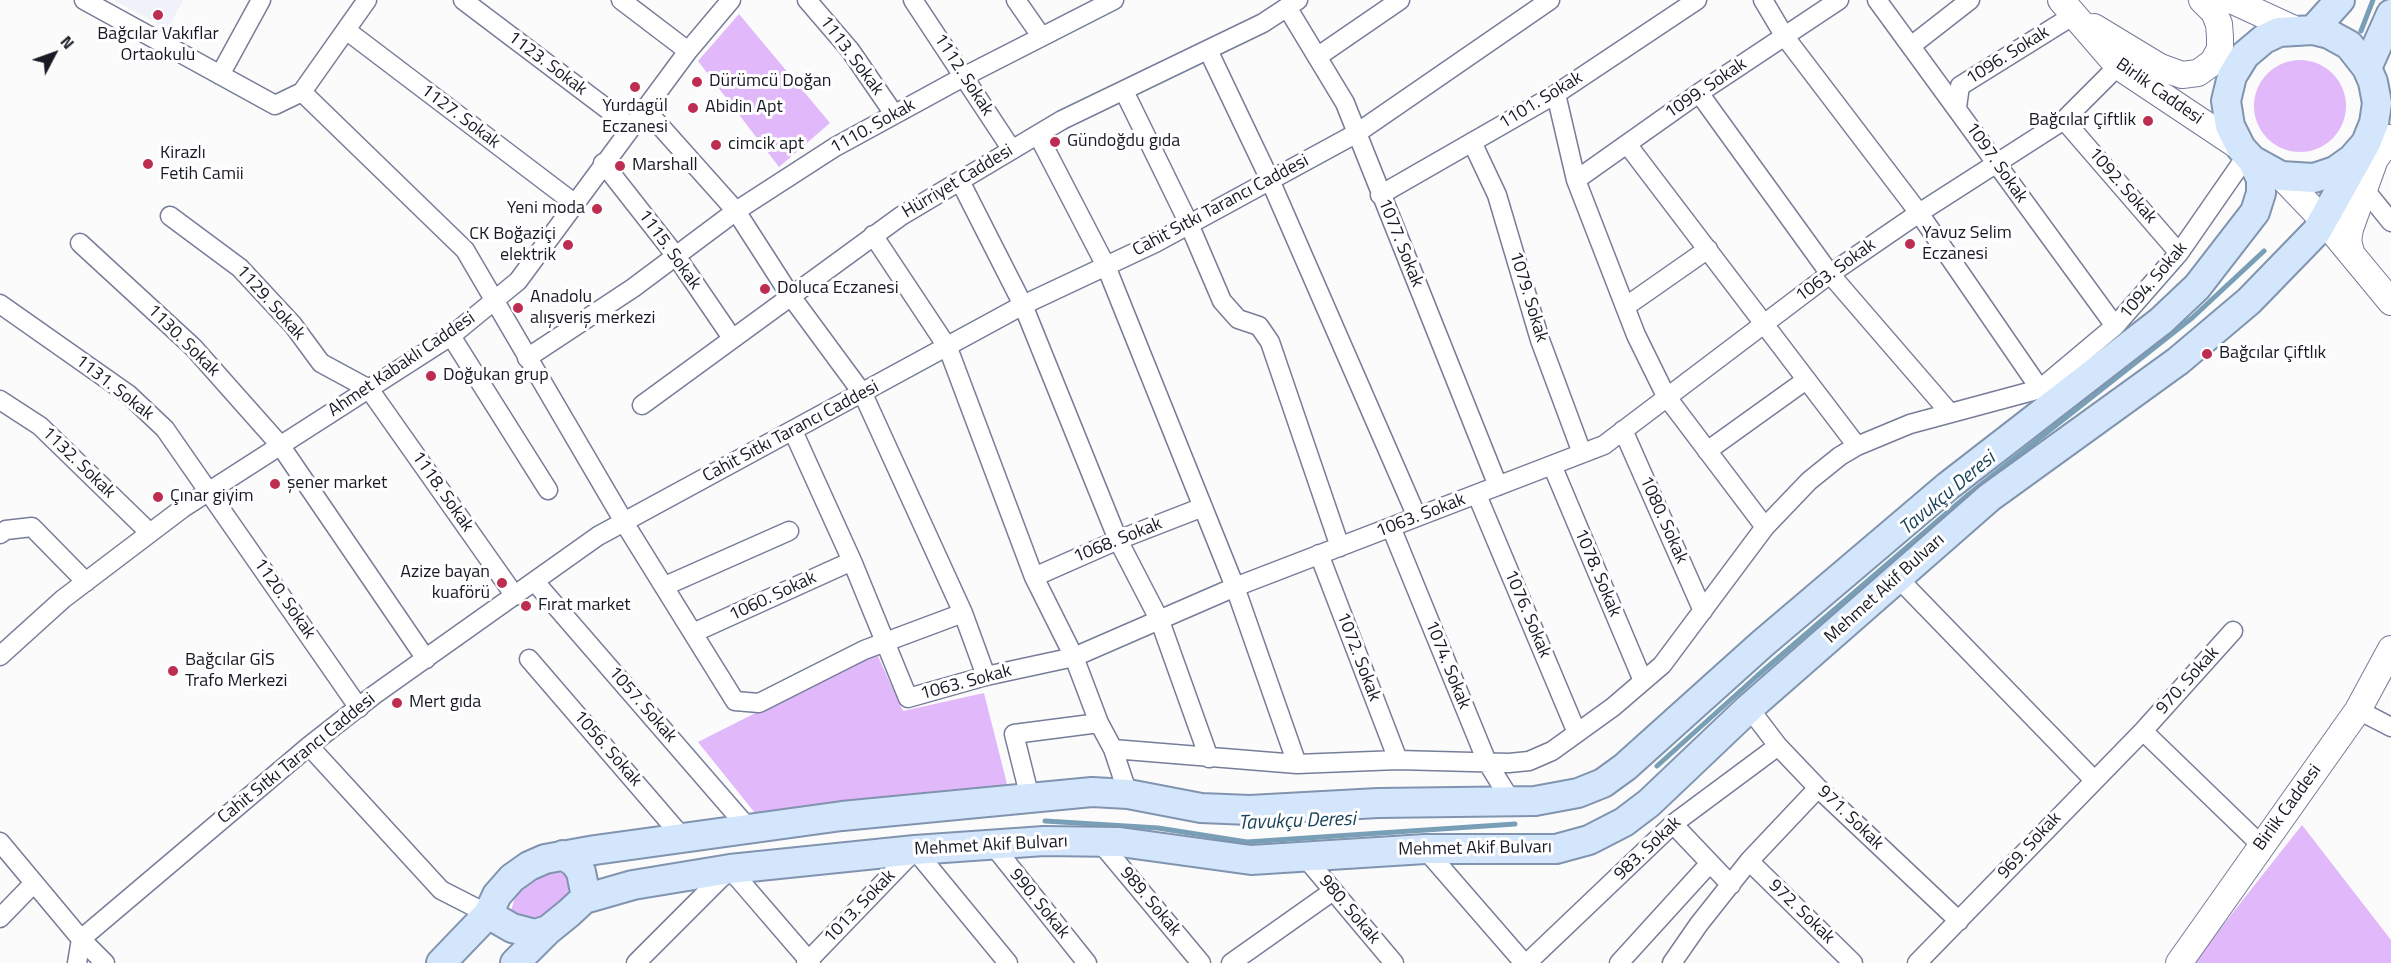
<!DOCTYPE html>
<meta charset="utf-8">
<style>
body{margin:0}
#map{position:relative;width:2391px;height:963px;overflow:hidden;background:#fbfbfb;font-family:"Titillium Web",sans-serif}
canvas{display:block}
.north{position:absolute;left:24px;top:24px;width:60px;height:60px;-webkit-text-stroke:4px #fff;paint-order:stroke;rotate:49deg;font-size:16px;font-weight:700;line-height:24px;text-align:center;color:#181b25}
.north::after{content:'';display:block;margin:auto;width:21px;height:27px;background:#181b25;clip-path:polygon(50% 0,100% 100%,50% 72%,0 100%)}
</style>
<div id="map">
<canvas width="2391" height="963"></canvas>
<div class="north">N</div>
</div>
<script>
const context = document.querySelector('canvas').getContext('2d');
context.lineJoin = 'round';
function fillPath(path, color) { context.fillStyle = color; context.fill(path, 'evenodd'); }
const shape = rows => new Path2D(rows.map(r => 'M' + r).join(''));
function strokePath(path, color, width, dash) { context.strokeStyle = color; context.lineWidth = width; context.lineCap = dash ? 'butt' : 'round'; context.setLineDash(dash || []); context.stroke(path); }
function write(font, color, halo, rows, align = 'center') {
  context.font = font + ' "Titillium Web",sans-serif'; context.lineWidth = 6; context.setLineDash([]); context.textBaseline = 'middle'; context.strokeStyle = halo; context.fillStyle = color; for (const [text, x, y, turn = 0] of rows) {
    context.save(); context.translate(x, y); context.rotate((+turn || 0) * Math.PI / 180); context.textAlign = isNaN(turn) ? turn : align; if (halo) context.strokeText(text, 0, 0); context.fillText(text, 0, 0); context.restore();
  }
}
const built = shape([
 [113,0,183,0,168,29]
]);
const green = shape([
 [739,14,830,123,779,167,698,61],
 '2254 106a46 46 0 1 1 92 0a46 46 0 1 1-92 0Z',
 [876,652,903,711,984,693,1008,788,755,813,698,742],
 [2302,825,2391,940,2391,963,2193,963],
 [554,871,564,874,570,883,568,895,560,908,540,918,516,916,511,911,516,893,535,875]
]);
const stream = shape([
 [2361,31,2373,0],
 [1657,766,1757,676,1969,494,2192,318,2264,251],
 [1045,821,1158,828,1247,842,1515,824]
]);
const street = shape([
 [84,0,275,105,302,92,367,0],
 [463,0,631,127],
 [621,0,688,51],
 [807,0,850,50,894,114],
 [913,0,1012,150],
 [1016,0,1041,36],
 [1763,0,1785,37,1919,213,2040,389],
 [1877,0,2115,326],
 [1287,7,1345,103,1498,486],
 [346,30,574,203],
 [1911,46,1970,0],
 [1208,50,1270,180,1417,517],
 [1317,57,1400,0],
 [220,75,261,0],
 [1124,91,1189,224,1222,301,1238,319,1259,326,1270,342,1340,547],
 [302,92,465,250,630,532,735,701,759,703,864,650,963,613],
 [1699,93,1830,274,1950,413],
 [1556,94,1576,180,1636,335,1666,396,1765,527],
 [1957,107,1960,86,2074,15],
 [645,109,736,211,790,295,863,394,963,613,986,676],
 [2064,120,2179,253],
 [1038,135,1106,266,1235,587,1297,764],
 [1472,142,1497,195,1540,340,1582,453],
 [1627,144,1857,446],
 [603,163,676,256,732,338],
 [1576,180,1699,93,1839,0],
 [960,181,1023,305,1118,540,1160,621,1209,758],
 [2365,190,2391,222],
 [1380,195,1556,94,1697,0],
 [170,216,240,268,293,325,321,363,369,389,515,596],
 [873,235,948,348,1034,577,1074,657,1099,723,1113,749,1297,764,1398,760,1509,763,1529,761,1552,751,1613,707,1662,665,1765,527,1809,481,1840,456,1857,446,1910,424,2040,389,2115,326,2179,253,2247,155],
 [80,243,193,347,280,445,426,659],
 [0,304,128,394,165,429,359,708],
 [1625,307,1708,249],
 [451,336,548,490],
 [527,358,633,288,736,211,835,147,965,76,1114,0],
 [0,400,40,426,150,533],
 [642,405,901,216,1062,120,1263,23,1298,0],
 [1623,430,1703,611],
 [793,431,852,561,908,698,986,676,1074,657,1235,587,1604,445,1830,274,1919,213,2064,120,2118,66],
 [1707,451,1806,380],
 [1552,465,1643,681],
 [1477,495,1577,733],
 [1391,527,1487,762,1510,799],
 [0,534,6,530,32,527,86,582],
 [1319,554,1398,760],
 [1034,577,1118,540,1203,507],
 [1897,577,2093,779],
 [535,582,749,829],
 [665,586,789,531],
 [693,633,852,561],
 [0,656,63,599,183,508,451,336,518,281,688,51,731,0],
 [529,659,684,839],
 [1749,708,1778,746,1818,788,1959,921],
 [2358,710,2391,727],
 [2143,731,2261,845],
 [309,746,441,890,488,914],
 [1113,749,1128,794],
 [1030,798,1014,734,1099,723],
 [1673,824,1731,885],
 [1099,841,1201,963],
 [0,842,81,939,105,963],
 [992,844,1087,963],
 [1425,849,1524,963],
 [1304,856,1394,963],
 [1749,861,1853,963],
 [0,918,34,883],
 [77,963,81,939,309,746,374,695,598,536,1023,305,1155,243,1357,133,1550,0],
 [636,963,730,869,811,963],
 [806,963,915,850,1008,963],
 [1231,963,1333,891],
 [1527,963,1673,824,1778,746],
 [1619,963,1710,863],
 [1672,963,1699,924,1749,861,1818,788],
 [1917,963,2143,731,2233,631]
]);
const secondary = shape([
 [2061,0,2118,66,2241,148],
 [2231,0,2294,29],
 [2094,27,2160,67,2182,75,2198,73,2213,62,2220,49,2220,37,2219,24,2214,12,2202,0],
 [2281,176,2324,221,2391,302],
 [2352,255,2348,241,2350,229,2375,159,2391,138],
 [2179,963,2358,710,2391,649]
]);
const primary = shape([
 [2313,30,2340,0],
 [2367,68,2391,14],
 [584,899,633,885,730,869,915,850,1044,841,1120,842,1251,860,1425,849,1556,849,1589,840,1624,822,1649,803,1749,708,1990,497,2178,361,2249,301,2317,231,2366,143,2374,123,2377,103,2373,82,2367,68,2349,45,2329,34,2313,30,2279,32,2264,39,2245,55,2232,76,2226,101,2230,126,2241,148,2252,160,2281,176,2314,178,2335,171,2352,159,2366,143],
 [488,914,512,928,535,934,548,930,569,913,584,899,585,892,581,872,575,863,563,855],
 [441,963,488,914,497,895,512,878,529,866,545,859,595,850,842,816,1092,792,1128,794,1201,808,1250,810,1378,803,1535,801,1578,793,1603,783,1625,767,1762,644,1948,486,2161,321,2197,287,2255,212,2261,193,2261,179,2252,160],
 [515,963,548,930]
]);
const markers = [
 [158,15,6,"#bd2d52"],
 [697,82,6,"#bd2d52"],
 [635,87,6,"#bd2d52"],
 [693,108,6,"#bd2d52"],
 [2148,121,6,"#bd2d52"],
 [1055,142,6,"#bd2d52"],
 [716,145,6,"#bd2d52"],
 [148,164,6,"#bd2d52"],
 [620,166,6,"#bd2d52"],
 [597,209,6,"#bd2d52"],
 [1910,244,6,"#bd2d52"],
 [568,245,6,"#bd2d52"],
 [765,289,6,"#bd2d52"],
 [518,308,6,"#bd2d52"],
 [2207,354,6,"#bd2d52"],
 [431,376,6,"#bd2d52"],
 [275,484,6,"#bd2d52"],
 [158,497,6,"#bd2d52"],
 [502,583,6,"#bd2d52"],
 [526,606,6,"#bd2d52"],
 [173,671,6,"#bd2d52"],
 [397,703,6,"#bd2d52"]
];
const poiNames = [
 ["Bağcılar Vakıflar",158,35,"center"],
 ["Ortaokulu",158,56,"center"],
 ["Dürümcü Doğan",709,82],
 ["Yurdagül",635,107,"center"],
 ["Eczanesi",635,128,"center"],
 ["Abidin Apt",705,108],
 ["Bağcılar Çiftlik",2136,121,"right"],
 ["Gündoğdu gıda",1067,142],
 ["cimcik apt",728,145],
 ["Kirazlı",160,154],
 ["Fetih Camii",160,175],
 ["Marshall",632,166],
 ["Yeni moda",585,209,"right"],
 ["Yavuz Selim",1922,234],
 ["Eczanesi",1922,255],
 ["CK Boğaziçi",556,235,"right"],
 ["elektrik",556,256,"right"],
 ["Doluca Eczanesi",777,289],
 ["Anadolu",530,298],
 ["alışveriş merkezi",530,319],
 ["Bağcılar Çiftlık",2219,354],
 ["Doğukan grup",443,376],
 ["şener market",287,484],
 ["Çınar giyim",170,497],
 ["Azize bayan",490,573,"right"],
 ["kuaförü",490,594,"right"],
 ["Fırat market",538,606],
 ["Bağcılar GİS",185,661],
 ["Trafo Merkezi",185,682],
 ["Mert gıda",409,703]
];
const streetNames = [
 ["1113. Sokak",851,56,53],
 ["1096. Sokak",2008,56,-32],
 ["1123. Sokak",547,64,37],
 ["1112. Sokak",963,75,57],
 ["1099. Sokak",1706,89,-34],
 ["Birlik Caddesi",2159,92,35],
 ["1101. Sokak",1541,101,-31],
 ["1127. Sokak",460,117,37],
 ["1110. Sokak",873,127,-29],
 ["1097. Sokak",1996,163,55],
 ["Hürriyet Caddesi",958,182,-31],
 ["1092. Sokak",2122,186,49],
 ["Cahit Sıtkı Tarancı Caddesi",1221,206,-28],
 ["1077. Sokak",1400,243,68],
 ["1115. Sokak",669,250,54],
 ["1063. Sokak",1836,271,-36],
 ["1094. Sokak",2154,281,-50],
 ["1079. Sokak",1528,297,73],
 ["1129. Sokak",270,303,48],
 ["1130. Sokak",183,341,45],
 ["Ahmet Kabaklı Caddesi",402,365,-34],
 ["1131. Sokak",114,388,38],
 ["Cahit Sıtkı Tarancı Caddesi",791,432,-28],
 ["1132. Sokak",78,463,44],
 ["1118. Sokak",442,492,55],
 ["1063. Sokak",1421,516,-21],
 ["1080. Sokak",1663,520,66],
 ["1068. Sokak",1118,541,-22],
 ["1078. Sokak",1597,573,67],
 ["Mehmet Akif Bulvarı",1885,589,-42],
 ["1060. Sokak",773,597,-25],
 ["1120. Sokak",284,599,55],
 ["1076. Sokak",1527,614,67],
 ["1072. Sokak",1358,657,69],
 ["1074. Sokak",1447,665,68],
 ["970. Sokak",2188,681,-48],
 ["1063. Sokak",966,683,-15],
 ["1057. Sokak",642,705,49],
 ["1056. Sokak",607,749,49],
 ["Cahit Sıtkı Tarancı Caddesi",297,759,-39],
 ["Birlik Caddesi",2288,808,-54],
 ["971. Sokak",1850,818,44],
 ["Mehmet Akif Bulvarı",991,846,-3],
 ["969. Sokak",2030,846,-47],
 ["Mehmet Akif Bulvarı",1475,849,-1],
 ["983. Sokak",1648,849,-43],
 ["989. Sokak",1150,902,50],
 ["990. Sokak",1039,904,51],
 ["1013. Sokak",860,907,-46],
 ["980. Sokak",1349,910,50],
 ["972. Sokak",1801,912,44]
];
const waterNames = [
 ["Tavukçu Deresi",1948,494,-40],
 ["Tavukçu Deresi",1297,822,-2]
];
fillPath(built, '#f0f2fa');
fillPath(green, '#e1b8f9');
strokePath(stream, '#799fb7', 5);
strokePath(street, '#767d98', 21);
strokePath(secondary, '#767d98', 28);
strokePath(primary, '#8094af', 32);
strokePath(street, '#fff', 18);
strokePath(secondary, '#fff', 26);
strokePath(primary, '#d4e6fb', 28);
for (const [x, y, r, color] of markers) { const dot = new Path2D(); dot.arc(x, y, r, 0, 2 * Math.PI); context.fillStyle = color; context.fill(dot); strokePath(dot, '#fff', 2); }
write('18px', '#181b25', '#fff', poiNames, 'left');
write('18px', '#181b25', '#fff', streetNames);
write('italic 20px', '#1b445a', '#fff', waterNames);
</script>
